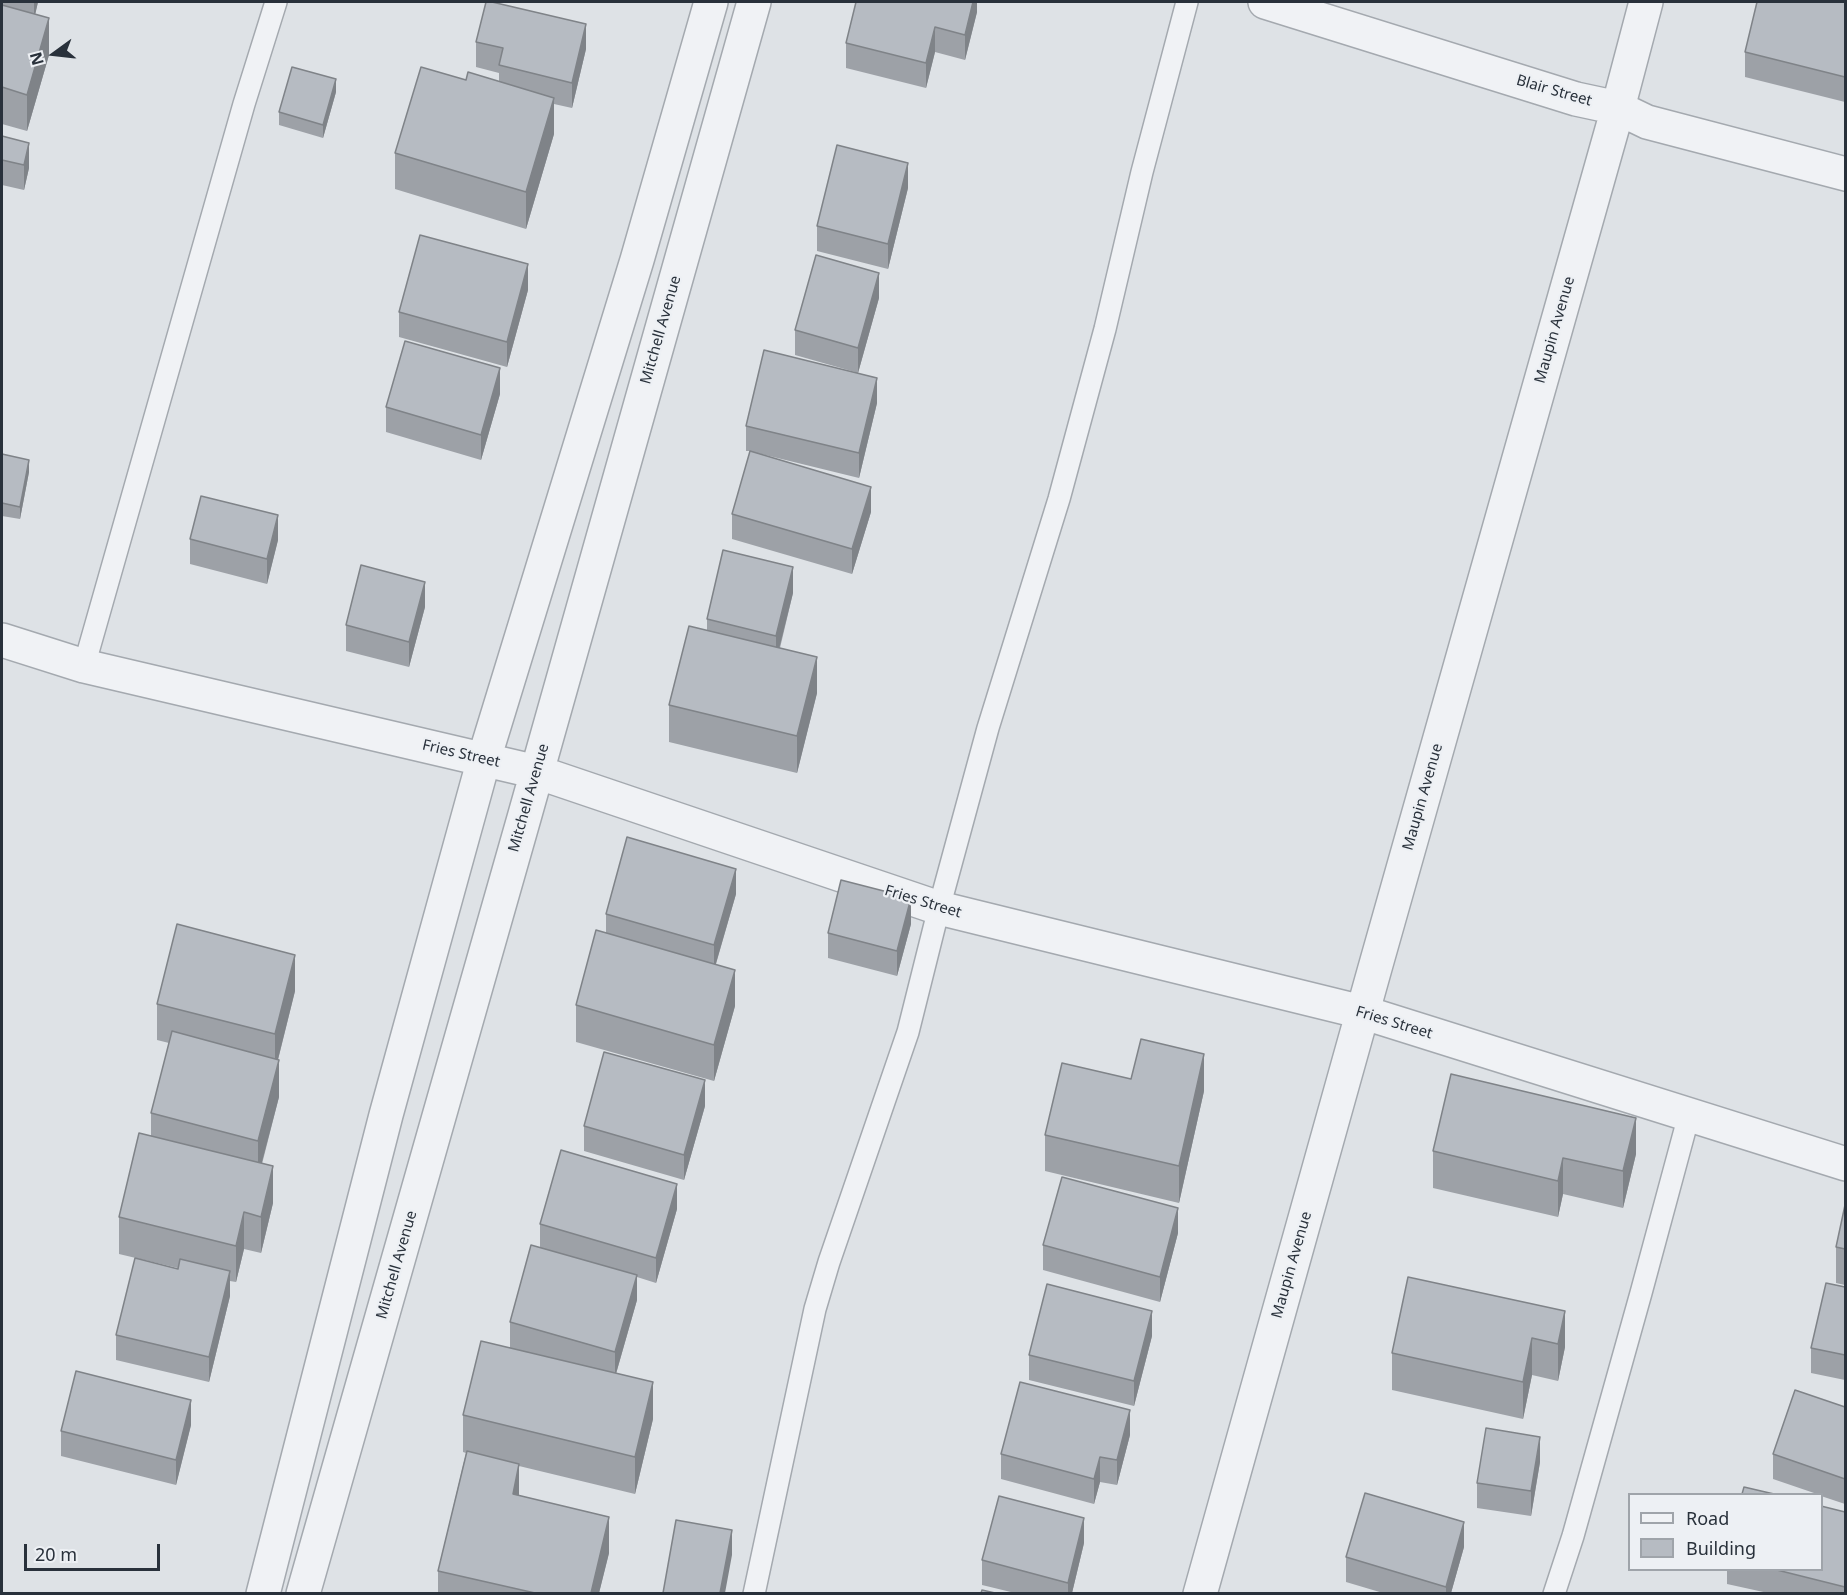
<!DOCTYPE html>
<style>
body{margin:0}
#map{position:relative;width:1847px;height:1595px;overflow:hidden;background:#dee2e6;font-family:"Noto Sans",sans-serif}
canvas{display:block}
.frame{position:absolute;inset:0;border:3px solid #29313b;pointer-events:none}
.legend{position:absolute;left:1628px;top:1493px;width:195px;height:78px;box-sizing:border-box;background:#edf0f4;border:2px solid #9fa4aa;margin:0;padding:8px 10px;list-style:none;font-size:18px;color:#29313b}
.legend li{display:flex;align-items:center;gap:12px;height:30px}
.legend b{width:30px;border:2px solid #9fa4aa}
.north{position:absolute;left:24px;top:24px;width:60px;height:60px;-webkit-text-stroke:4px #edf0f4;paint-order:stroke;rotate:255deg;font-size:16px;font-weight:700;line-height:24px;text-align:center;color:#29313b}
.north::after{content:'';display:block;margin:auto;width:21px;height:27px;background:#29313b;clip-path:polygon(50% 0,100% 100%,50% 72%,0 100%)}
.scale{position:absolute;left:24px;top:1544px;width:136px;height:27px;box-sizing:border-box;border:3px solid #29313b;border-top:0;padding-left:8px;font-size:18px;line-height:21px;white-space:nowrap;color:#29313b;-webkit-text-stroke:4px #edf0f4;paint-order:stroke}
</style>
<div id="map">
<canvas width="1847" height="1595"></canvas>
<div class="frame"></div>
<ul class="legend">
<li><b style="height:8px;background:#f0f2f5"></b>Road</li>
<li><b style="height:16px;background:#b6bbc2"></b>Building</li>
</ul>
<div class="north">N</div>
<div class="scale">20 m</div>
</div>
<script>
const context = document.querySelector('canvas').getContext('2d');
context.lineJoin = 'round';
const shape = rows => new Path2D(rows.map(r => 'M' + r).join(''));
function strokePath(path, color, width, dash) { context.strokeStyle = color; context.lineWidth = width; context.lineCap = dash ? 'butt' : 'round'; context.setLineDash(dash || []); context.stroke(path); }
function fillPath(path, color) { context.fillStyle = color; context.fill(path, 'evenodd'); }
function write(font, color, halo, rows, align = 'center') {
  context.font = font + ' "Noto Sans",sans-serif'; context.lineWidth = 4.5; context.setLineDash([]); context.textBaseline = 'middle'; context.strokeStyle = halo; context.fillStyle = color; for (const [text, x, y, turn = 0] of rows) {
    context.save(); context.translate(x, y); context.rotate((+turn || 0) * Math.PI / 180); context.textAlign = isNaN(turn) ? turn : align; if (halo) context.strokeText(text, 0, 0); context.fillText(text, 0, 0); context.restore();
  }
}
const lane = shape([
 [84,666,244,104,276,2],
 [754,1594,815,1309,829,1262,908,1032,939,908,988,728,1059,499,1105,329,1142,172,1187,2],
 [1554,1594,1573,1536,1641,1293,1689,1115]
]);
const street = shape([
 [1265,2,1576,99,1618,108,1647,122,1846,174],
 [2,640,84,666,537,772,939,908,1362,1012,1846,1164],
 [263,1594,386,1115,484,759,637,260,711,2],
 [303,1594,524,818,754,2],
 [1200,1594,1375,968,1618,108,1646,2]
]);
const wall = shape([
 [2,2,38,2,35,14,49,55,27,131,2,124],
 [977,2,977,12,965,60,935,52,926,88,846,68,846,43],
 [1845,2,1845,102,1745,77,1745,52],
 [476,42,586,49,572,108,554,104,554,134,526,229,395,189,395,153,466,80,499,81,499,73,476,67],
 [336,92,323,138,279,125,279,112],
 [2,136,29,168,24,190,2,185],
 [908,188,888,269,817,251,817,226],
 [528,290,507,367,399,337,399,312],
 [879,298,858,373,877,403,859,478,753,452,871,512,852,574,732,539,732,514,750,451,746,451,746,426,855,372,795,355,795,330],
 [500,394,481,460,386,432,386,407],
 [2,454,29,472,20,519,2,516],
 [190,539,278,540,267,584,190,564],
 [793,593,780,648,817,693,797,773,669,742,669,705,707,630,707,619],
 [425,607,409,667,346,651,346,625],
 [736,894,716,964,735,1006,714,1081,576,1042,576,1005,606,933,606,914],
 [911,924,897,976,828,958,828,933],
 [295,991,278,1060,279,1097,262,1164,273,1203,261,1253,244,1249,236,1282,230,1281,230,1296,209,1382,116,1360,116,1335,178,1268,119,1254,119,1217,151,1136,151,1113,169,1043,157,1040,157,1004],
 [1204,1091,1179,1203,1045,1171,1045,1135],
 [705,1106,684,1180,584,1151,584,1126],
 [1433,1151,1636,1154,1623,1208,1563,1194,1558,1217,1433,1188],
 [1845,1205,1845,1285,1836,1283,1836,1247],
 [677,1209,656,1283,637,1277,637,1300,616,1374,653,1419,635,1494,519,1466,519,1496,609,1553,599,1593,438,1593,438,1571,466,1453,463,1452,463,1415,510,1347,510,1322,540,1248,540,1224],
 [1178,1233,1160,1302,1043,1270,1043,1245],
 [1408,1277,1565,1347,1558,1381,1532,1375,1523,1419,1392,1390,1392,1353],
 [1845,1287,1845,1380,1811,1373,1811,1348],
 [1152,1336,1134,1406,1029,1380,1029,1355],
 [1845,1407,1845,1504,1821,1496,1821,1494,1817,1494,1773,1479,1773,1454],
 [191,1425,176,1485,61,1456,61,1431],
 [1130,1435,1117,1485,1100,1482,1094,1504,1001,1479,1001,1454],
 [1540,1462,1531,1516,1477,1508,1477,1483],
 [1845,1512,1845,1593,1768,1593,1727,1584,1727,1569,1821,1569],
 [1084,1543,1072,1593,1015,1593,982,1585,982,1560],
 [1464,1547,1451,1593,1383,1593,1346,1582,1346,1557]
]);
const shadedWall = shape([
 [34,2,38,2,34,20],
 [973,2,977,2,977,12,965,60,965,35],
 [49,18,49,55,27,131,27,95],
 [586,24,586,49,572,108,572,83],
 [935,27,935,52,926,88,926,63],
 [336,79,336,92,323,138,323,125],
 [554,98,554,134,526,229,526,192],
 [29,143,29,168,24,190,24,165],
 [908,163,908,188,888,269,888,244],
 [528,264,528,290,507,367,507,342],
 [879,273,879,298,858,373,858,348],
 [500,368,500,394,481,460,481,435],
 [877,378,877,403,859,478,859,453],
 [29,460,29,472,20,519,20,507],
 [871,487,871,512,852,574,852,549],
 [278,515,278,540,267,584,267,559],
 [793,567,793,593,776,661,776,636],
 [425,582,425,607,409,667,409,642],
 [817,657,817,693,797,773,797,736],
 [736,869,736,894,714,970,714,945],
 [911,898,911,924,897,976,897,951],
 [295,955,295,991,275,1071,275,1034],
 [735,970,735,1006,714,1081,714,1045],
 [1204,1054,1204,1091,1179,1203,1179,1166],
 [279,1060,279,1097,258,1177,258,1141],
 [705,1080,705,1106,684,1180,684,1155],
 [1636,1118,1636,1154,1623,1208,1623,1171],
 [1563,1158,1563,1194,1558,1217,1558,1181],
 [273,1166,273,1203,261,1253,261,1217],
 [677,1184,677,1209,656,1283,656,1258],
 [1178,1208,1178,1233,1160,1302,1160,1277],
 [244,1212,244,1249,236,1282,236,1246],
 [230,1271,230,1296,209,1382,209,1357],
 [637,1275,637,1300,615,1377,615,1352],
 [1152,1311,1152,1336,1134,1406,1134,1381],
 [1565,1311,1565,1347,1558,1381,1558,1344],
 [1532,1338,1532,1375,1523,1419,1523,1382],
 [653,1382,653,1419,635,1494,635,1457],
 [191,1400,191,1425,176,1485,176,1460],
 [1130,1410,1130,1435,1117,1485,1117,1460],
 [1540,1437,1540,1462,1531,1516,1531,1491],
 [1100,1457,1100,1482,1094,1504,1094,1479],
 [519,1464,519,1500,513,1494],
 [609,1517,609,1553,599,1593,591,1593],
 [1084,1518,1084,1543,1072,1593,1068,1593,1068,1583],
 [1464,1522,1464,1547,1451,1593,1446,1593,1446,1587],
 [732,1530,732,1555,725,1593,720,1593]
]);
const building = shape([
 [486,2,492,2,586,24,572,83,499,65,503,48,476,42,486,2],
 [856,2,973,2,965,35,935,27,926,63,846,43,856,2],
 [1757,2,1845,2,1845,77,1745,52,1757,2],
 [2,5,49,18,27,95,2,87,2,5],
 [292,67,336,79,323,125,279,112,292,67],
 [421,67,466,80,468,72,554,98,526,192,395,153,421,67],
 [2,136,29,143,24,165,2,160,2,136],
 [837,145,908,163,888,244,817,226,837,145],
 [420,235,528,264,507,342,399,312,420,235],
 [816,255,879,273,858,348,795,330,816,255],
 [405,341,500,368,481,435,386,407,405,341],
 [764,350,877,378,859,453,746,426,764,350],
 [750,451,871,487,852,549,732,514,750,451],
 [2,454,29,460,20,507,2,503,2,454],
 [201,496,278,515,267,559,190,539,201,496],
 [723,550,793,567,776,636,707,619,723,550],
 [361,565,425,582,409,642,346,625,361,565],
 [689,626,817,657,797,736,669,705,689,626],
 [627,837,736,869,714,945,606,914,627,837],
 [841,880,911,898,897,951,828,933,841,880],
 [177,924,295,955,275,1034,157,1004,177,924],
 [596,930,735,970,714,1045,576,1005,596,930],
 [172,1031,279,1060,258,1141,151,1113,172,1031],
 [1141,1039,1204,1054,1179,1166,1045,1135,1062,1063,1131,1079,1141,1039],
 [604,1052,705,1080,684,1155,584,1126,604,1052],
 [1451,1074,1636,1118,1623,1171,1563,1158,1558,1181,1433,1151,1451,1074],
 [139,1133,273,1166,261,1217,244,1212,236,1246,119,1217,139,1133],
 [561,1150,677,1184,656,1258,540,1224,561,1150],
 [1062,1177,1178,1208,1160,1277,1043,1245,1062,1177],
 [1845,1205,1845,1249,1836,1247,1845,1205],
 [531,1245,637,1275,615,1352,510,1322,531,1245],
 [135,1258,178,1269,180,1259,230,1271,209,1357,116,1335,135,1258],
 [1408,1277,1565,1311,1558,1344,1532,1338,1523,1382,1392,1353,1408,1277],
 [1826,1283,1845,1287,1845,1355,1811,1348,1826,1283],
 [1047,1284,1152,1311,1134,1381,1029,1355,1047,1284],
 [481,1341,653,1382,635,1457,463,1415,481,1341],
 [76,1371,191,1400,176,1460,61,1431,76,1371],
 [1020,1382,1130,1410,1117,1460,1100,1457,1094,1479,1001,1454,1020,1382],
 [1795,1390,1845,1407,1845,1479,1773,1454,1795,1390],
 [1486,1428,1540,1437,1531,1491,1477,1483,1486,1428],
 [467,1451,519,1464,513,1494,609,1517,591,1593,535,1593,438,1571,467,1451],
 [1744,1487,1774,1494,1742,1494,1744,1487],
 [1365,1493,1464,1522,1446,1587,1346,1557,1365,1493],
 [999,1496,1084,1518,1068,1583,982,1560,999,1496],
 [1821,1506,1845,1512,1845,1587,1773,1569,1821,1569,1821,1506],
 [676,1520,732,1530,720,1593,663,1593,676,1520],
 [982,1590,995,1593,981,1593,982,1590]
]);
const streetNames = [
 ["Blair Street",1554,91,16],
 ["Mitchell Avenue",661,330,-74],
 ["Maupin Avenue",1555,330,-74],
 ["Fries Street",461,754,13],
 ["Maupin Avenue",1423,797,-74],
 ["Mitchell Avenue",529,798,-74],
 ["Fries Street",923,902,17],
 ["Fries Street",1394,1023,17],
 ["Mitchell Avenue",397,1265,-74],
 ["Maupin Avenue",1292,1265,-74]
];
strokePath(lane, '#a4a9af', 24);
strokePath(street, '#a4a9af', 36);
strokePath(lane, '#f0f2f5', 21);
strokePath(street, '#f0f2f5', 33);
fillPath(wall, '#9da1a7');
fillPath(shadedWall, '#7f8388');
fillPath(building, '#b6bbc2');
strokePath(building, '#7f8388', 1.5);
write('15px', '#29313b', '#edf0f4', streetNames);
</script>
